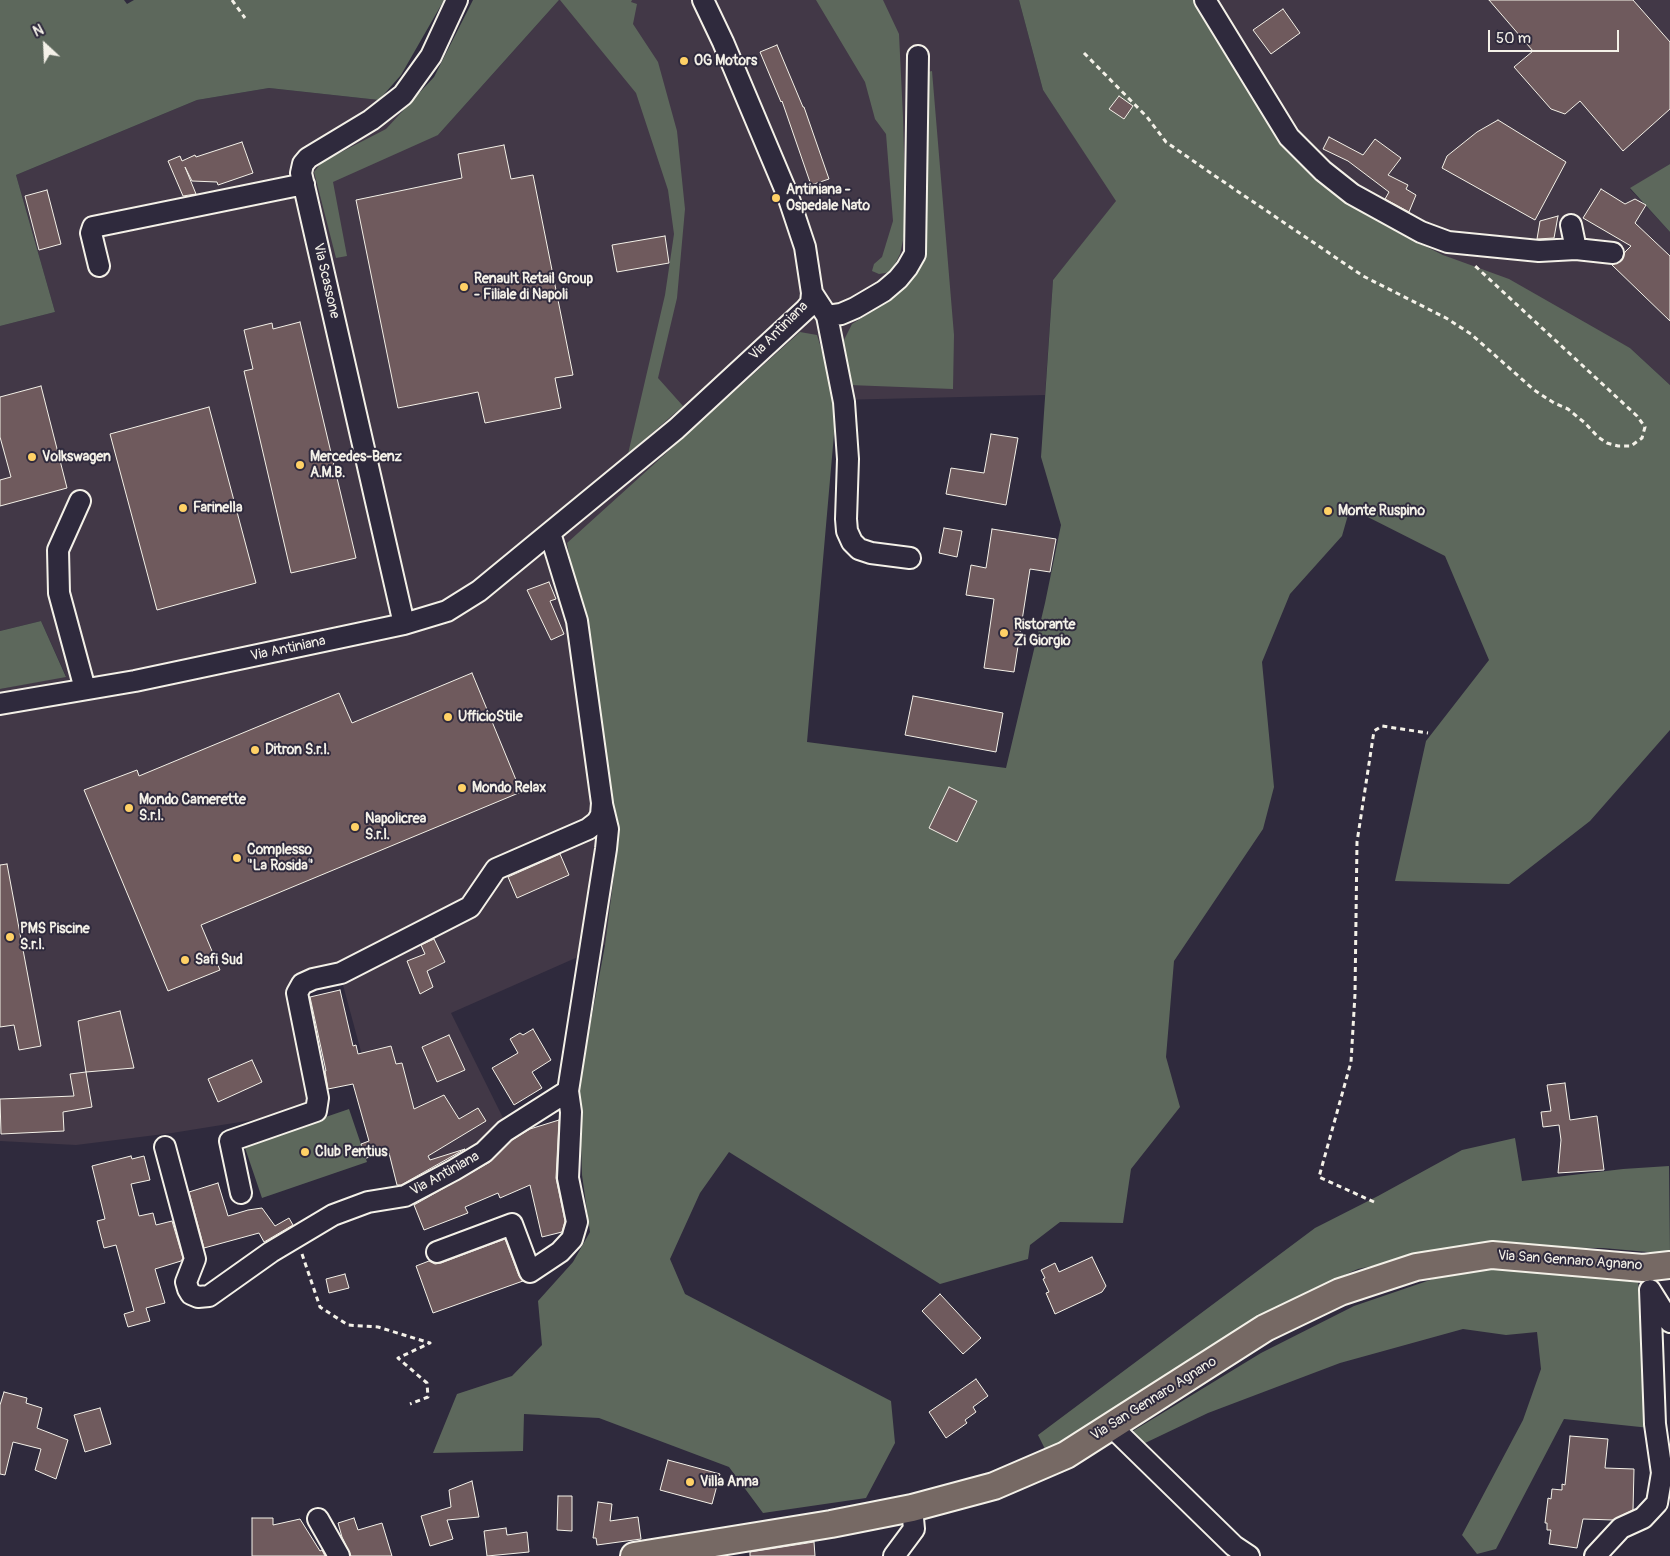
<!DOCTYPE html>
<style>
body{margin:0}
#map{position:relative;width:1670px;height:1556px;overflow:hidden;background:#2f2a3d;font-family:Pangolin,sans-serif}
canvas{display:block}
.north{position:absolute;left:20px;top:20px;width:50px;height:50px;-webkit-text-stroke:4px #2f2a3d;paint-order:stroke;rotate:335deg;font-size:14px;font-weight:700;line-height:20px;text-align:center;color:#f4f1e8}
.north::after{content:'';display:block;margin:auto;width:18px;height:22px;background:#f4f1e8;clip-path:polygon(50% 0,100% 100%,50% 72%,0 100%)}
.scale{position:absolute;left:1488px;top:30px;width:131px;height:22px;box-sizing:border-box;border:2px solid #f4f1e8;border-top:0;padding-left:6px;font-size:15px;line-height:18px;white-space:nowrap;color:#f4f1e8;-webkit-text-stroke:4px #2f2a3d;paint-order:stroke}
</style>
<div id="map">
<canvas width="1670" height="1556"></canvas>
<div class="north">N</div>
<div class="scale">50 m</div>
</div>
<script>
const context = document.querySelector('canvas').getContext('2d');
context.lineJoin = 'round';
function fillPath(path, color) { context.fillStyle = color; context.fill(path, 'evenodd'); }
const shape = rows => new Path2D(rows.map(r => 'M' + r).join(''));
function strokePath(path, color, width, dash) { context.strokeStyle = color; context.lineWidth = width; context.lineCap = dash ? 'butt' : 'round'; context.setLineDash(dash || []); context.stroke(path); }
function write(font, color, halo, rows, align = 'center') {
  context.font = font + ' Pangolin,sans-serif'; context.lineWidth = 4; context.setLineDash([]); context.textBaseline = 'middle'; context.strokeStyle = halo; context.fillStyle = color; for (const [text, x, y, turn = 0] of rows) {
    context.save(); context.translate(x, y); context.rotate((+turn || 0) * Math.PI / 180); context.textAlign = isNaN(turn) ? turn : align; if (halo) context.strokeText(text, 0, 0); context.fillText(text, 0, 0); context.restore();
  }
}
const built = shape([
 [559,0,1019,0,1043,90,1117,201,1053,280,1045,395,837,400,568,543,619,836,605,945,451,1013,507,1126,399,1192,343,985,297,993,313,1101,265,1118,172,1133,76,1145,0,1141,0,689,66,676,41,621,0,631,0,326,55,312,16,175,197,100,269,88,379,100,438,135],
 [1195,0,1670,0,1670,164,1630,189,1670,232,1670,385,1630,348,1403,235,1331,189]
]);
const green = shape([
 [0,0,124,0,127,4,134,0,444,0,401,75,379,100,269,88,197,100,16,175,55,312,0,326],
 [473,0,559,0,438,135,333,182,347,256,336,258,314,172,322,162,386,129,434,77],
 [560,0,632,0,631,2,637,4,633,24,658,62,677,131,685,209,677,298,658,378,683,406,628,454,665,295,674,234,668,190,636,93],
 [816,0,883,0,899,34,903,117,906,227,900,254,891,272,879,274,872,271,874,264,882,257,893,221,886,134,875,119,865,82],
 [1019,0,1195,0,1331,189,1403,235,1443,255,1509,279,1630,348,1670,385,1670,730,1590,821,1509,884,1395,881,1426,741,1489,660,1445,556,1350,508,1342,536,1290,594,1262,662,1274,787,1263,829,1174,961,1166,1057,1180,1107,1131,1169,1123,1223,1060,1222,1030,1245,1028,1259,940,1284,729,1152,700,1193,670,1259,685,1294,891,1401,895,1443,866,1498,763,1513,729,1467,599,1418,524,1414,523,1451,433,1453,457,1394,512,1376,542,1345,538,1301,573,1262,590,1232,582,1175,579,1086,605,945,619,836,567,543,800,332,817,335,837,400,807,742,1006,768,1045,603,1061,525,1041,457,1053,280,1116,201,1043,90],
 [932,71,954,335,953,389,849,385,843,342,852,324,885,303,912,278,925,249,924,73],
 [1670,164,1670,232,1630,188],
 [41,621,66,677,0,689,0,631],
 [349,1109,367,1162,262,1198,244,1145],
 [1515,1138,1522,1181,1623,1169,1669,1166,1670,1254,1603,1248,1462,1247,1358,1269,1308,1291,1107,1417,1046,1451,1038,1435,1315,1228,1378,1196,1462,1150],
 [1501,1266,1638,1280,1650,1428,1564,1419,1496,1549,1477,1554,1462,1535,1523,1420,1541,1369,1537,1332,1506,1335,1463,1329,1340,1363,1208,1413,1143,1444,1133,1431,1261,1353,1354,1306,1436,1278]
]);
const building = shape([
 [1489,0,1633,0,1670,42,1670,109,1623,151,1580,101,1565,114,1551,109,1514,67,1533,51,1489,0],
 [1283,9,1300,33,1271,54,1253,30,1283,9],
 [777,45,803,107,804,107,829,179,811,185,782,101,781,102,760,52,777,45],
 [1119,96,1133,106,1124,119,1109,109,1119,96],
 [1498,120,1566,162,1535,220,1442,168,1447,156,1477,132,1498,120],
 [1329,137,1363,155,1375,139,1401,158,1388,175,1408,185,1406,189,1416,195,1409,212,1385,199,1389,192,1348,161,1323,149,1329,137],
 [242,142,253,173,218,185,217,182,192,181,185,167,196,194,183,196,168,161,180,156,182,161,195,155,196,157,242,142],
 [504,145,511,179,533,175,573,375,555,378,561,408,485,423,478,392,398,408,356,200,462,178,458,154,504,145],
 [1601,189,1625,204,1635,199,1646,205,1635,223,1670,256,1670,321,1612,265,1622,260,1625,252,1631,246,1583,218,1601,189],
 [47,190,61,244,39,250,25,196,47,190],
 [1558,216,1554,238,1537,239,1540,221,1558,216],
 [665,236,669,263,617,272,612,245,665,236],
 [300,322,356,558,291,573,244,371,253,369,244,330,272,323,273,329,300,322],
 [41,386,67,488,0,506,0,480,11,477,0,437,0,397,41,386],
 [209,407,256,583,157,610,110,434,209,407],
 [991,434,1018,438,1006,505,946,494,951,468,984,473,991,434],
 [944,528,962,531,957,557,939,553,944,528],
 [992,529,1056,539,1050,572,1030,569,1014,672,984,668,994,599,966,595,971,565,986,568,992,529],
 [549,582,556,599,550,601,564,634,551,640,527,590,549,582],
 [472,673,521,792,201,925,220,970,168,991,84,790,137,770,139,776,339,693,352,723,472,673],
 [913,696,1003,713,996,752,905,735,913,696],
 [949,787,977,801,957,842,929,828,949,787],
 [560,854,569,875,517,898,508,877,560,854],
 [7,864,41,1046,19,1050,14,1025,0,1027,0,865,7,864],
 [434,939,445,962,427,971,433,987,420,994,407,961,425,954,421,945,434,939],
 [340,990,353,1046,356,1045,358,1054,391,1046,396,1064,402,1063,414,1109,444,1095,459,1119,478,1108,486,1121,428,1156,430,1160,465,1149,401,1185,397,1185,389,1153,366,1158,361,1144,369,1141,353,1084,328,1089,325,1071,326,1071,310,997,340,990],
 [120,1011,134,1068,86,1072,78,1021,120,1011],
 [533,1029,551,1060,532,1072,542,1088,514,1105,492,1068,518,1053,510,1039,520,1033,523,1035,533,1029],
 [449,1035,465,1070,437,1082,422,1047,449,1035],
 [252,1060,262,1082,218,1102,208,1079,252,1060],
 [86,1072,92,1107,63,1112,64,1131,1,1134,0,1099,74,1096,70,1074,86,1072],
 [1565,1083,1570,1120,1597,1116,1604,1170,1558,1173,1561,1140,1559,1125,1543,1127,1541,1112,1551,1111,1547,1085,1565,1083],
 [559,1120,556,1178,565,1221,562,1232,542,1237,530,1185,500,1198,498,1193,465,1207,468,1213,424,1230,414,1205,490,1162,512,1140,530,1129,559,1120],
 [131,1156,132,1159,144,1156,150,1180,131,1184,139,1216,153,1213,156,1225,172,1221,183,1258,181,1261,155,1269,165,1303,146,1308,150,1321,128,1327,124,1314,134,1311,116,1245,104,1248,97,1221,105,1219,92,1166,131,1156],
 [218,1183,228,1216,248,1210,262,1208,275,1226,289,1218,293,1225,264,1242,259,1233,204,1248,189,1192,218,1183],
 [505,1239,519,1276,523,1281,433,1313,416,1266,429,1261,435,1264,441,1263,505,1239],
 [1092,1257,1106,1286,1102,1292,1055,1314,1046,1293,1049,1292,1043,1279,1045,1278,1041,1270,1055,1263,1059,1272,1092,1257],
 [345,1274,349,1288,329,1293,326,1279,345,1274],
 [940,1294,981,1338,963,1354,922,1311,940,1294],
 [976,1379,988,1396,973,1407,976,1412,965,1420,967,1423,946,1438,929,1412,976,1379],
 [4,1392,27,1398,26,1403,42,1408,37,1428,68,1440,56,1479,35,1470,41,1449,13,1442,5,1475,0,1474,0,1405,4,1392],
 [100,1408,111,1444,85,1452,74,1415,100,1408],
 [1570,1436,1608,1439,1605,1468,1634,1469,1633,1510,1613,1520,1583,1519,1577,1548,1549,1544,1551,1530,1547,1530,1547,1523,1545,1523,1548,1498,1551,1499,1552,1489,1562,1490,1562,1484,1565,1485,1570,1436],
 [668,1460,720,1474,712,1504,660,1490,668,1460],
 [472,1481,479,1517,447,1520,453,1539,430,1546,421,1516,451,1507,449,1490,472,1481],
 [558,1496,572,1496,572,1531,557,1530,558,1496],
 [598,1502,612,1504,610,1521,638,1517,641,1539,597,1545,596,1538,593,1538,598,1502],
 [252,1518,273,1518,273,1525,300,1519,320,1551,322,1550,325,1556,252,1556,252,1518],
 [354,1518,358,1530,382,1523,392,1556,351,1556,342,1537,338,1523,354,1518],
 [506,1528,507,1535,527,1532,529,1552,487,1556,484,1531,506,1528],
 [814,1542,815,1556,750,1556,750,1552,814,1542]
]);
const path = shape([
 [232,0,245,18],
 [1084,53,1147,117,1166,142,1215,176,1363,276,1446,318,1471,334,1534,390,1554,403,1568,409,1585,423,1598,437,1607,443,1618,446,1631,446,1642,438,1645,427,1637,416,1473,264],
 [1374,1202,1319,1177,1351,1062,1355,994,1357,842,1374,731,1382,726,1428,733],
 [302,1254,320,1307,348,1325,378,1327,430,1343,398,1358,427,1383,428,1397,410,1404]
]);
const minor = shape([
 [1205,0,1289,137,1323,171,1352,194,1421,232,1448,242,1539,251,1576,249,1571,225],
 [1576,249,1613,253],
 [99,266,91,233,93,227,304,184],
 [812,293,827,316,844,402,848,459,846,519,847,531,852,542,859,549,871,553,910,558],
 [827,316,841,314,855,308,884,291,898,279,907,268,915,254,918,56],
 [80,501,58,550,59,593,85,689],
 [404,624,301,173,303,164,308,158,371,120,403,95,431,56,457,0],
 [0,704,135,681,404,624,447,611,479,591,676,429,806,309,811,303,812,293,805,247,788,196,723,42,703,0],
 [165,1147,195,1259,186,1282,188,1289,191,1294,198,1297,209,1296,271,1252,333,1215,368,1202,405,1196,454,1170,484,1152,505,1131,568,1091,606,849,608,829,602,804],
 [241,1193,230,1141,316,1111,318,1098,297,993,302,984,313,979,341,973,470,907,496,869,588,829,597,822,601,815,602,803,577,621,550,533],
 [437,1252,512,1224,530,1272,560,1252,572,1239,577,1222,568,1178,571,1112,568,1091],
 [1650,1290,1670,1322],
 [1111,1426,1234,1546,1249,1556],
 [318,1519,339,1556],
 [894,1556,914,1529,912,1508],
 [1595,1556,1621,1528,1643,1518,1657,1503,1662,1473,1655,1424,1650,1290]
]);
const major = shape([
 [634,1556,831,1524,912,1508,994,1486,1066,1455,1265,1328,1340,1292,1416,1267,1492,1255,1643,1268,1670,1265]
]);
const markers = [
 [684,61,5,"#ffd166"],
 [776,198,5,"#ffd166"],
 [464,287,5,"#ffd166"],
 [32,457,5,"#ffd166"],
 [300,465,5,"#ffd166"],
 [183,508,5,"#ffd166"],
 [1328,511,5,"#ffd166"],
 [1004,633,5,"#ffd166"],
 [448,717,5,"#ffd166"],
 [255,750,5,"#ffd166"],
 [462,788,5,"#ffd166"],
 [129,808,5,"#ffd166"],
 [355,827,5,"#ffd166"],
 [237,858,5,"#ffd166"],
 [10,937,5,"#ffd166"],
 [185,960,5,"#ffd166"],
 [305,1152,5,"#ffd166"],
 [690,1482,5,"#ffd166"]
];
const poiNames = [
 ["OG Motors",694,61],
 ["Antiniana -",786,190],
 ["Ospedale Nato",786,206],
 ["Renault Retail Group",474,279],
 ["- Filiale di Napoli",474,295],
 ["Volkswagen",42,457],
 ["Mercedes-Benz",310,457],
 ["A.M.B.",310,473],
 ["Farinella",193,508],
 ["Monte Ruspino",1338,511],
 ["Ristorante",1014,625],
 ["Zi Giorgio",1014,641],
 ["UfficioStile",458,717],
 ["Ditron S.r.l.",265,750],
 ["Mondo Relax",472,788],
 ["Mondo Camerette",139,800],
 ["S.r.l.",139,816],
 ["Napolicrea",365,819],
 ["S.r.l.",365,835],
 ["Complesso",247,850],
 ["\"La Rosida\"",247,866],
 ["PMS Piscine",20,929],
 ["S.r.l.",20,945],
 ["Safi Sud",195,960],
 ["Club Pentius",315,1152],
 ["Villa Anna",700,1482]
];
const streetNames = [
 ["Via Scassone",326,281,77],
 ["Via Antiniana",779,331,-45],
 ["Via Antiniana",288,649,-12],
 ["Via Antiniana",445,1174,-29],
 ["Via San Gennaro Agnano",1570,1261,4],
 ["Via San Gennaro Agnano",1154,1399,-32]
];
fillPath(built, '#423847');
fillPath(green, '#5d685c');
fillPath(building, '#6f5a5d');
strokePath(building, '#f4f1e8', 1);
strokePath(minor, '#f4f1e8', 24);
strokePath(major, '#f4f1e8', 30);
strokePath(path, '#f4f1e8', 3, [5, 4]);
strokePath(minor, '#2f2a3d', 20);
strokePath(major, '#766964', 26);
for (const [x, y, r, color] of markers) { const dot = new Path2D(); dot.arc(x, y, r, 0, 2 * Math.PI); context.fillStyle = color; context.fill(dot); strokePath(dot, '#2f2a3d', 2); }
write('bold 14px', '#f4f1e8', '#2f2a3d', poiNames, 'left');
write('14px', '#f4f1e8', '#2f2a3d', streetNames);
</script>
